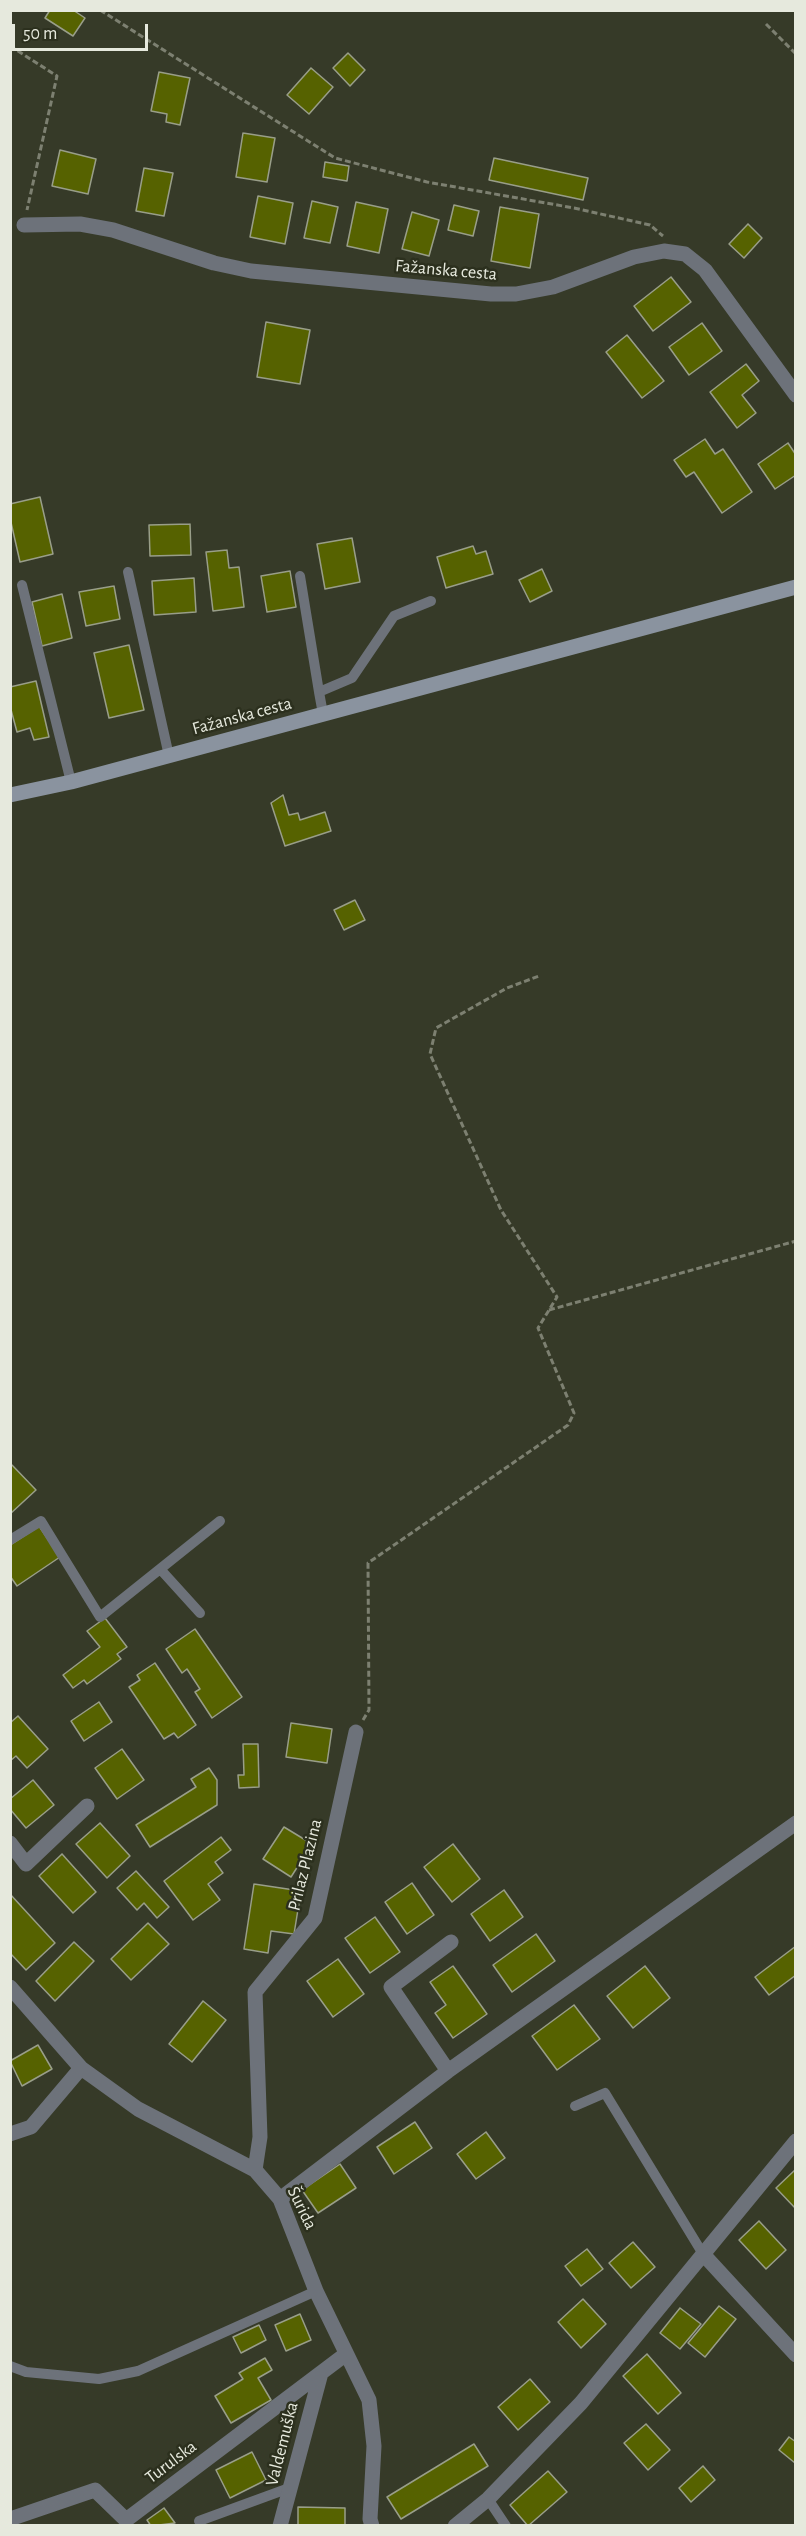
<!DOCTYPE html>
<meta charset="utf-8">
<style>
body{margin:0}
#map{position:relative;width:806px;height:2536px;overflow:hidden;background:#363a28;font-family:"Alegreya Sans",sans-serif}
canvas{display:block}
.frame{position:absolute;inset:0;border:12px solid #e6e9dd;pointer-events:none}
.scale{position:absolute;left:12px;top:24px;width:136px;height:27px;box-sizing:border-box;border:3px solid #e6e9dd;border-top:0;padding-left:8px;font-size:18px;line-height:21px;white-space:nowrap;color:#e6e9dd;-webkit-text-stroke:4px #2c301e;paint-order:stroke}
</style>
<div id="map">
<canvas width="806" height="2536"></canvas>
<div class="frame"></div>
<div class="scale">50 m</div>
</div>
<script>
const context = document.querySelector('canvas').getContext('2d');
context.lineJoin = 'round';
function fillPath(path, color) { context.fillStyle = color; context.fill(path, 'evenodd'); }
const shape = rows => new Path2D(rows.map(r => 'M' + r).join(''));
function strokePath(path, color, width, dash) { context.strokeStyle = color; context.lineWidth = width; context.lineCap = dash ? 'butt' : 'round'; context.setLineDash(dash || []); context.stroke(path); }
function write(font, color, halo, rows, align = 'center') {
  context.font = font + ' "Alegreya Sans",sans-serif'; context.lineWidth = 5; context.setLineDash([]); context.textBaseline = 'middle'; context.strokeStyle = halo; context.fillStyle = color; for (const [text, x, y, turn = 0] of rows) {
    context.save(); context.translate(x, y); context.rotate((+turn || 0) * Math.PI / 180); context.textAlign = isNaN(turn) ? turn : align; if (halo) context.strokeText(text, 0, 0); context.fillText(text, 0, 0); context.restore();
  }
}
const building = shape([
 [50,10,73,10,85,18,73,36,45,18,50,10],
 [348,53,365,70,350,86,333,68,348,53],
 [311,68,333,87,309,114,287,95,311,68],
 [159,72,190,78,180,125,166,122,167,114,151,111,159,72],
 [243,133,275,138,267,182,236,177,243,133],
 [60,150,96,159,88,194,52,186,60,150],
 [494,158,588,178,583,200,489,180,494,158],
 [325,162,349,166,347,181,323,177,325,162],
 [144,168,173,173,164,216,136,211,144,168],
 [258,196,293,203,285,244,250,237,258,196],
 [312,201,338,207,330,243,304,238,312,201],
 [356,202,388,209,379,253,347,246,356,202],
 [454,205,479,211,473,236,448,230,454,205],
 [500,207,539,214,530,268,491,261,500,207],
 [412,212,439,220,429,256,402,249,412,212],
 [748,224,762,238,744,258,729,244,748,224],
 [671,277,691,302,653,331,634,306,671,277],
 [266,322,310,330,300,384,257,377,266,322],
 [702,323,722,351,689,375,669,347,702,323],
 [627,335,664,381,642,398,606,352,627,335],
 [746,364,759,381,742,395,756,413,737,428,710,392,746,364],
 [705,439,715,454,723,449,752,492,722,513,694,472,686,477,674,460,705,439],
 [788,443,796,455,796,475,775,489,758,464,788,443],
 [40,497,53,554,20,562,10,518,10,504,40,497],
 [190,524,191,555,150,556,149,525,190,524],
 [352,538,360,582,325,589,317,544,352,538],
 [473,546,476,554,486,551,493,574,446,588,437,557,473,546],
 [227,550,229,568,239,567,244,607,213,611,206,552,227,550],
 [542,569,552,591,530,602,519,580,542,569],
 [290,571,296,607,267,612,261,576,290,571],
 [194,578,196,612,154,615,152,581,194,578],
 [114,586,120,619,86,626,79,592,114,586],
 [62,594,72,638,42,646,32,602,62,594],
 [129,645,144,710,109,718,94,653,129,645],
 [36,681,49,737,34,740,30,728,17,732,10,706,10,687,36,681],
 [283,795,289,815,298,813,300,820,325,812,331,831,285,846,271,803,283,795],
 [355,900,365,920,344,930,334,910,355,900],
 [12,1465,36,1490,10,1514,10,1466,12,1465],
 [39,1526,60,1557,17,1586,10,1576,10,1545,39,1526],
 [105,1618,127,1647,117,1654,121,1659,87,1684,84,1680,73,1688,63,1675,100,1647,87,1631,105,1618],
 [195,1629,242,1697,212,1718,195,1692,200,1689,187,1669,182,1673,166,1649,195,1629],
 [155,1663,196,1725,178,1738,174,1733,164,1739,129,1687,140,1680,137,1675,155,1663],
 [99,1702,112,1722,84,1741,71,1721,99,1702],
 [18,1716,48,1749,27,1768,16,1756,10,1761,10,1723,18,1716],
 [291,1723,332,1729,327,1763,286,1757,291,1723],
 [243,1744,258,1744,259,1787,239,1788,238,1775,244,1775,243,1744],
 [122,1749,144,1780,117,1799,95,1768,122,1749],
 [209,1768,217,1780,217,1805,150,1847,136,1825,196,1787,191,1779,209,1768],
 [33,1780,54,1805,26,1828,10,1809,10,1799,33,1780],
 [100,1823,130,1856,107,1878,76,1844,100,1823],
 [284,1827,312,1844,291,1877,263,1859,284,1827],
 [221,1837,231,1850,215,1862,223,1873,208,1884,220,1900,193,1920,164,1881,221,1837],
 [453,1844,480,1879,452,1902,424,1867,453,1844],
 [62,1854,96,1892,73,1913,39,1876,62,1854],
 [136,1871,169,1907,157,1918,144,1903,137,1910,117,1888,136,1871],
 [412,1883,434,1915,407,1934,385,1902,412,1883],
 [254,1884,301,1891,294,1934,271,1931,268,1953,244,1949,254,1884],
 [504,1890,523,1917,490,1941,471,1914,504,1890],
 [10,1894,55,1943,26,1970,10,1953,10,1894],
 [375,1917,400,1952,370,1973,345,1938,375,1917],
 [148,1923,169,1944,131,1980,111,1959,148,1923],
 [536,1934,555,1961,512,1992,493,1965,536,1934],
 [74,1942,94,1961,55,2001,36,1981,74,1942],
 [796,1946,796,1975,769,1995,755,1977,796,1946],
 [338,1959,364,1994,333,2017,307,1981,338,1959],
 [453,1966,487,2014,453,2038,435,2013,446,2005,430,1982,453,1966],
 [645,1966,670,1998,633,2028,607,1996,645,1966],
 [203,2001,226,2020,192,2062,169,2044,203,2001],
 [574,2005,600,2039,557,2070,532,2036,574,2005],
 [38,2045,52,2069,22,2086,10,2061,38,2045],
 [415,2122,432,2148,394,2174,377,2147,415,2122],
 [486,2132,505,2158,476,2179,457,2154,486,2132],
 [340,2164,356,2188,318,2213,302,2190,340,2164],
 [796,2169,796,2209,776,2188,796,2169],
 [759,2221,786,2250,766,2269,739,2240,759,2221],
 [633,2242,655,2267,631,2288,609,2263,633,2242],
 [587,2249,603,2269,581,2286,565,2266,587,2249],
 [583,2299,606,2324,581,2348,558,2322,583,2299],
 [719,2306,736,2319,705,2357,688,2343,719,2306],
 [680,2308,701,2324,680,2349,660,2333,680,2308],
 [300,2314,311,2340,286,2351,275,2325,300,2314],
 [259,2325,266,2340,241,2353,233,2337,259,2325],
 [647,2354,681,2393,658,2414,623,2376,647,2354],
 [265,2358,272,2370,258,2378,271,2400,231,2423,215,2396,243,2379,239,2373,265,2358],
 [530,2379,550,2402,518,2430,498,2407,530,2379],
 [646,2424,670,2450,648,2470,624,2443,646,2424],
 [789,2437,796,2442,795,2463,779,2450,789,2437],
 [474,2444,488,2466,401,2519,387,2497,474,2444],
 [252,2452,266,2480,230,2498,216,2470,252,2452],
 [703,2466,715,2480,691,2502,679,2488,703,2466],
 [548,2471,567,2492,528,2526,510,2505,548,2471],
 [298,2507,345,2508,345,2526,298,2526,298,2507],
 [164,2508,175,2523,151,2526,147,2520,164,2508]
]);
const path = shape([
 [100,10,335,158,427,182,574,208,650,225,663,236],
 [766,24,796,54],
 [10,46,57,76,27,210],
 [549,1310,796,1241],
 [363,1720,369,1710,368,1563,568,1425,574,1413,538,1328,557,1297,501,1210,430,1054,436,1028,507,988,539,976]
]);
const service = shape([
 [128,572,169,756],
 [300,576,319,692],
 [22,585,71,782],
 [323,714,319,692,352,678,394,616,431,601],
 [10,1540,41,1521,100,1617,220,1521],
 [161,1570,200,1613],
 [575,2106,605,2093,703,2254],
 [10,2366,26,2372,99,2379,138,2371,316,2291],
 [488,2499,506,2526],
 [199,2521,292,2487]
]);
const minor = shape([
 [24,225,80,224,113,230,214,263,251,271,491,294,516,294,553,287,634,257,664,251,685,254,705,270,796,395],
 [10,1843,26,1864,87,1806],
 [10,1987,81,2068,138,2109,255,2170,280,2199,316,2291,369,2400,374,2446,370,2519,372,2526],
 [448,2071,391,1987,451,1942],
 [10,2134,31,2127,81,2068],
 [255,2170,260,2137,255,1992,315,1918,356,1732],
 [280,2199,448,2071,796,1823],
 [703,2254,796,2355],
 [10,2519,95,2490,126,2520,346,2354],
 [280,2526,321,2373],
 [455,2526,488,2499,581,2403,796,2141]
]);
const secondary = shape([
 [10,795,71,782,796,587]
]);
const streetNames = [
 ["Fažanska cesta",446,270,5],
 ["Fažanska cesta",242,716,-15],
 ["Prilaz Plazina",305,1865,-76],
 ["Šurida",302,2208,64],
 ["Valdemuška",282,2444,-76],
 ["Turulska",171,2462,-37]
];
fillPath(building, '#566200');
strokePath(building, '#999e89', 1.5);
strokePath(path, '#7d8071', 3, [6, 3]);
strokePath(service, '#6d727a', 10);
strokePath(minor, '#6d727a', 15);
strokePath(secondary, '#8a939f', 15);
write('18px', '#e6e9dd', '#2c301e', streetNames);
</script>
